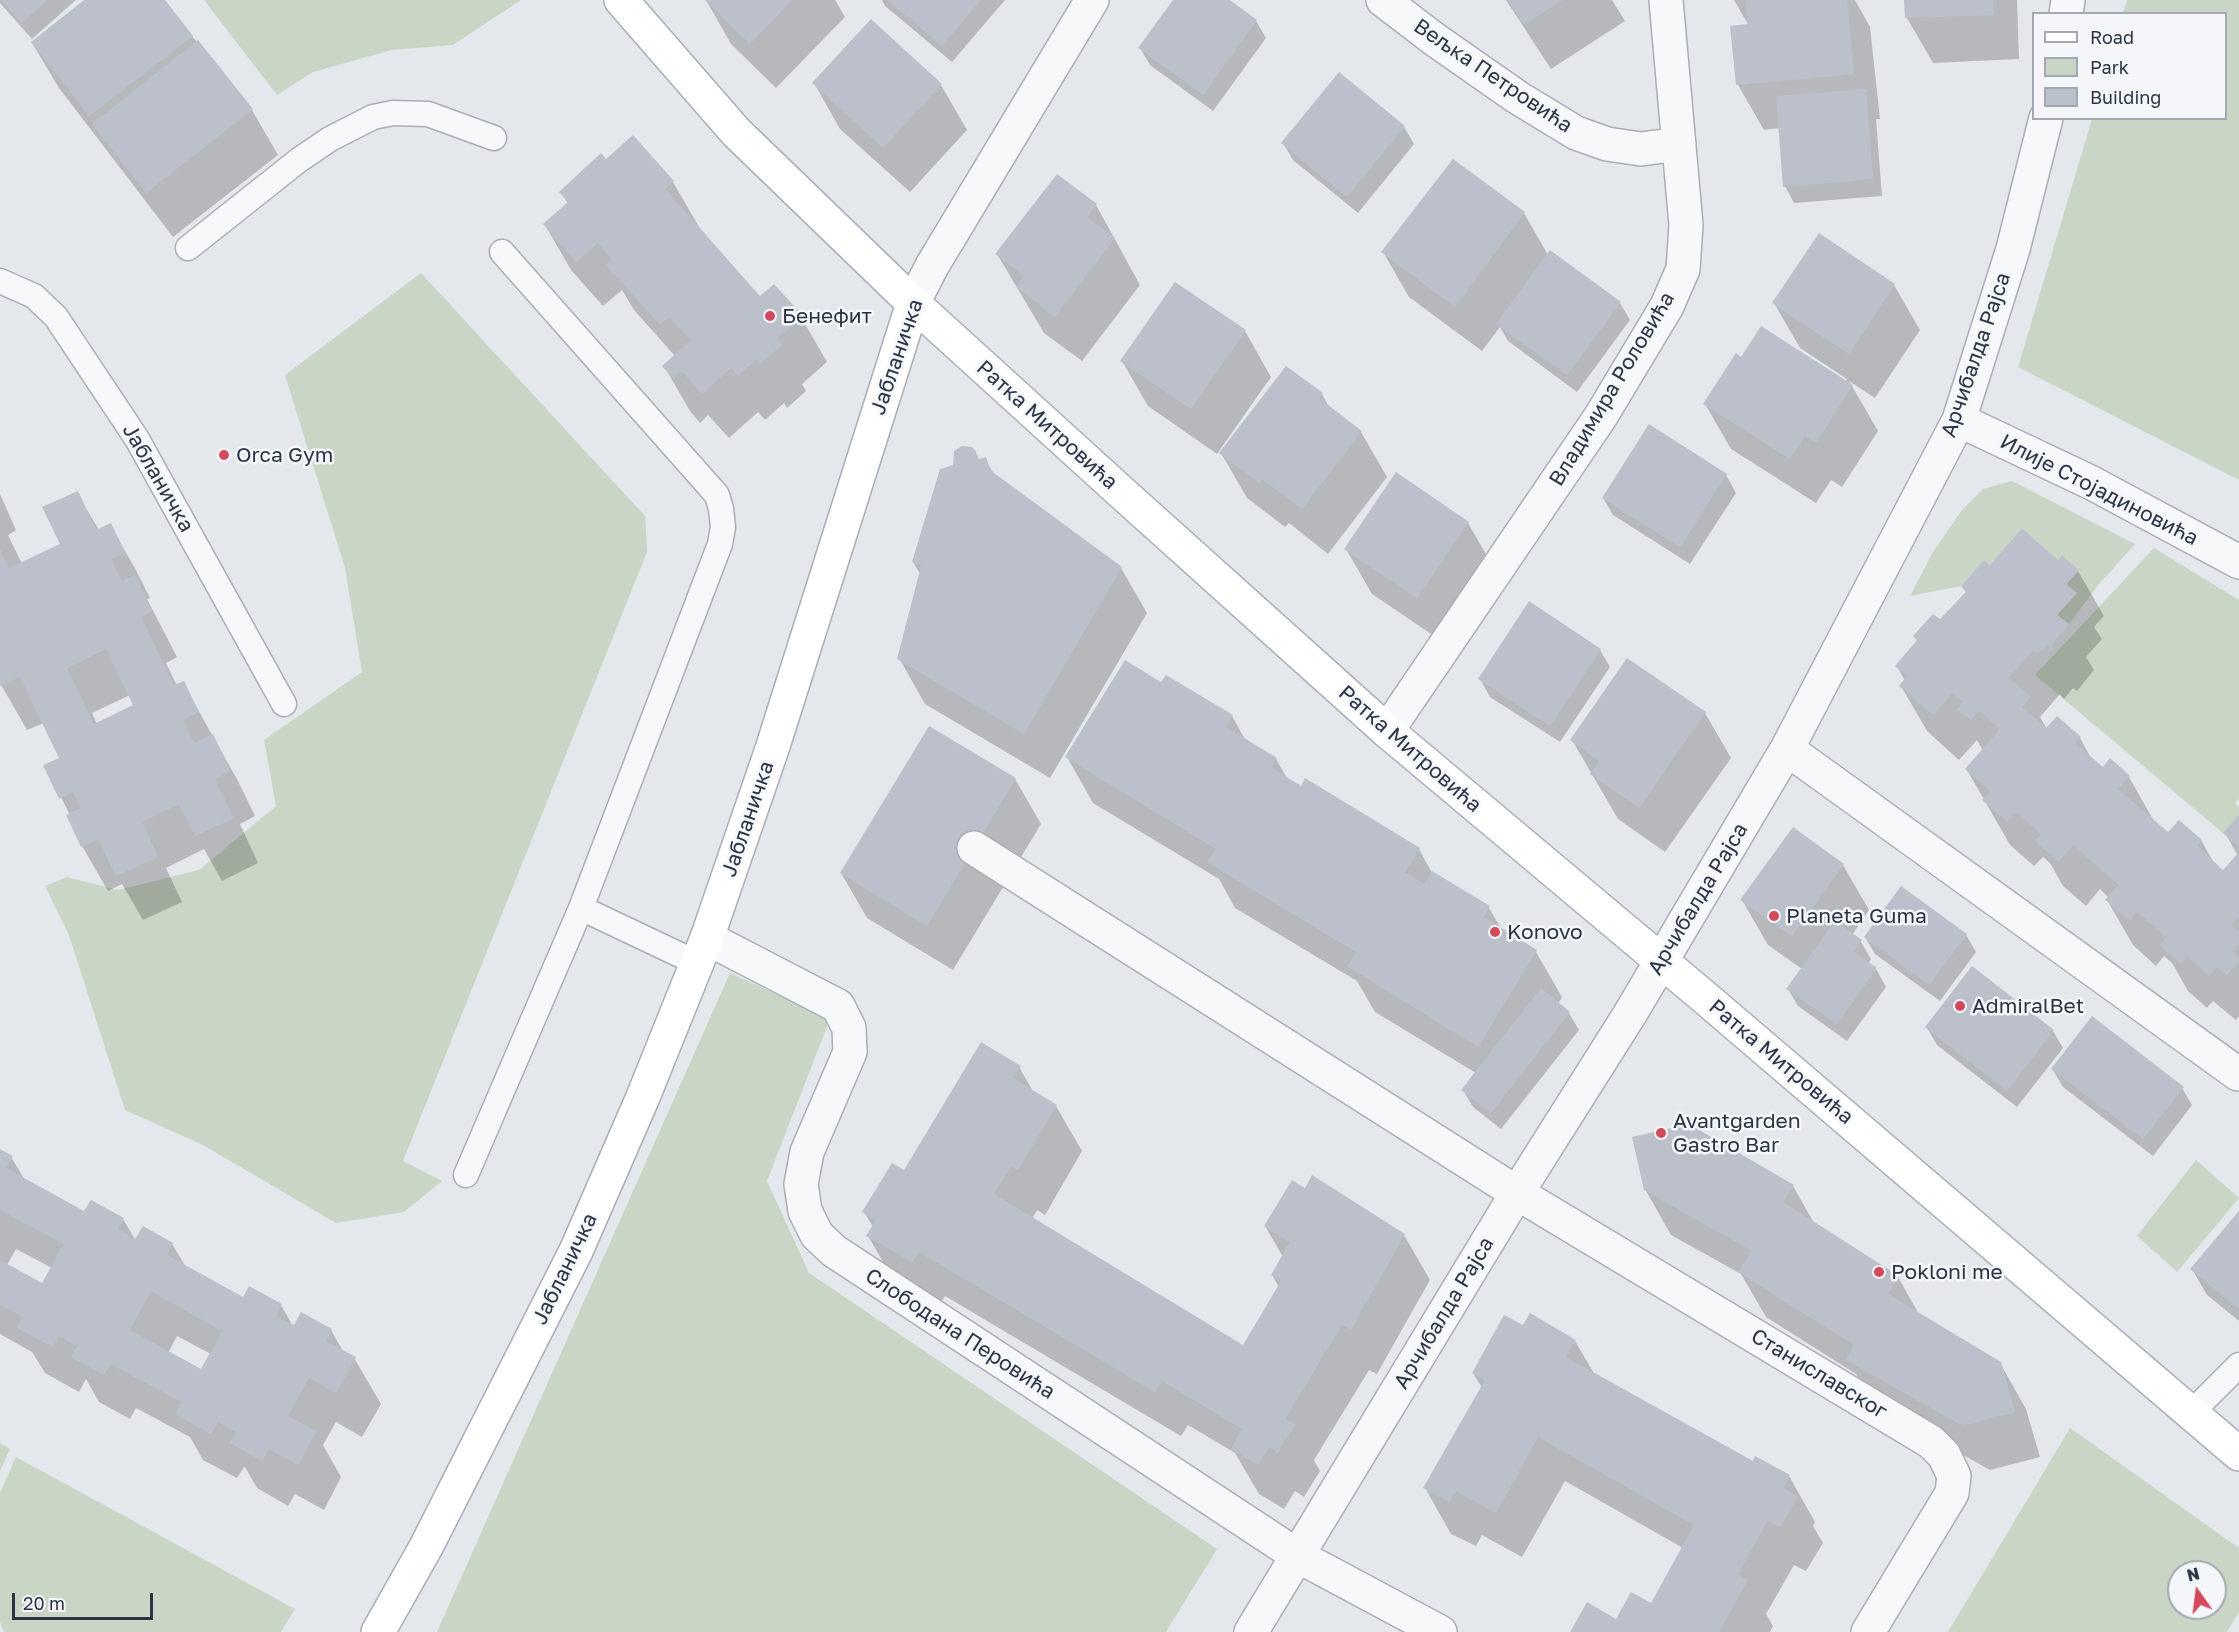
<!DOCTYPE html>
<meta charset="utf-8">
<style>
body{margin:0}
#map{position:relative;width:2239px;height:1632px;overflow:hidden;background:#e4e7ec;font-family:"Golos Text",sans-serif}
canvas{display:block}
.legend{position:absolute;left:2032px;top:12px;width:195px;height:108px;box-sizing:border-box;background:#f4f6f9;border:2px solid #a4a8b1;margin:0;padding:8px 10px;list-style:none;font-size:18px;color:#2b3445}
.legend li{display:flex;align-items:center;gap:12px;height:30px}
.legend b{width:30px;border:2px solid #a4a8b1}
.north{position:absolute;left:2167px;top:1560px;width:60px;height:60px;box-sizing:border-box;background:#f4f6f9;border:2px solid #a4a8b1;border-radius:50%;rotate:346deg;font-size:16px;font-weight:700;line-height:24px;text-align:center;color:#2b3445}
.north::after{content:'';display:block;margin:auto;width:21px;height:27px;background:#d1495b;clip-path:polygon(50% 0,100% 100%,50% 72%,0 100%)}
.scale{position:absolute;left:12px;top:1593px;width:141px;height:27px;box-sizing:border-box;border:3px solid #2b3445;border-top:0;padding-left:8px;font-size:18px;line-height:21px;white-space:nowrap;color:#2b3445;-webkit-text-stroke:4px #f4f6f9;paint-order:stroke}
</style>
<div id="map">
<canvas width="2239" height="1632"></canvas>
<ul class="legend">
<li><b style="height:8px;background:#fff"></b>Road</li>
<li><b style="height:16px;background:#c9d6c5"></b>Park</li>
<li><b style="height:16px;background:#bbc0ca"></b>Building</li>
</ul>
<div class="north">N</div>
<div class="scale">20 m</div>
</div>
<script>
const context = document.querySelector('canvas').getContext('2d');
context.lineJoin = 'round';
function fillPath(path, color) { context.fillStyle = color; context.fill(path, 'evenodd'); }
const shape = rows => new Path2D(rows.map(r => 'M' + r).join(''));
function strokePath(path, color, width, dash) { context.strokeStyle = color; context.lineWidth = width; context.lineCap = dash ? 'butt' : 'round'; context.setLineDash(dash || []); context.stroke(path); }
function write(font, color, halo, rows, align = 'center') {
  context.font = font + ' "Golos Text",sans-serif'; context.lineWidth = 5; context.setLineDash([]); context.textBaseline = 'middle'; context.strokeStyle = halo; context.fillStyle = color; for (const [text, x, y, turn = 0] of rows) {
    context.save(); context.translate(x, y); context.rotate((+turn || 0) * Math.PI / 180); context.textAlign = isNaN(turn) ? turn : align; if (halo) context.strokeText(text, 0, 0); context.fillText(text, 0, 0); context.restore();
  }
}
const green = shape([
 [204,0,521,0,453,45,392,50,313,72,277,95],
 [2127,0,2239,0,2239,480,2018,367,2092,119,2226,118,2226,14,2123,13],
 [421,273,645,516,647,552,403,1161,442,1181,404,1212,336,1223,203,1145,125,1110,69,935,45,886,67,877,118,890,199,870,276,806,264,740,362,672,345,568,285,375],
 [2012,481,2135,544,2100,583,2069,624,2057,615,2066,584,2079,570,2062,555,2058,560,2022,528,1990,565,1984,560,1961,586,1910,596,1933,552,1962,510,1983,489],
 [2154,548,2239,600,2239,798,2235,803,2239,807,2239,814,2223,833,2035,675],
 [730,973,830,1019,767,1181,809,1273,1217,1549,1166,1632,437,1632],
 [2196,1160,2239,1198,2177,1272,2137,1236],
 [2070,1428,2239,1548,2239,1612,2227,1632,1948,1632],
 [2179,1572,2215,1572,2215,1608,2179,1608],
 [0,1443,10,1449,0,1471],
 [16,1457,295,1609,281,1632,4,1632,0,1622,0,1493]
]);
const shadow = shape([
 [0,0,76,0,32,39,0,3],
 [86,0,163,0,252,110,278,155,173,237,59,88,32,43],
 [706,0,835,0,845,17,776,88,731,44],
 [882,0,1005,0,952,62,885,6],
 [1175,0,1228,0,1256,21,1266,38,1213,111,1150,65,1140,48],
 [1506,0,1612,0,1625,21,1551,69],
 [1734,0,1855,0,1870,27,1880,119,1876,119,1882,196,1794,203,1785,186,1780,128,1764,130,1738,85,1749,26],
 [1906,0,2017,0,2019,59,1933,63,1907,18],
 [814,83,941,85,967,130,910,192,840,129],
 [1404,127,1414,144,1358,213,1293,160,1283,143],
 [633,137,673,182,699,227,760,299,801,317,827,362,802,384,806,391,787,408,784,403,765,420,758,412,729,438,708,415,700,423,690,411,664,366,675,356,634,310,622,290,603,306,571,270,545,225,568,204,561,192,606,161],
 [1096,205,1140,285,1082,361,1044,333,997,254],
 [1524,213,1548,255,1620,303,1630,320,1577,392,1508,341,1500,327,1482,351,1409,297,1383,252],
 [1894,285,1920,330,1875,398,1849,381,1878,431,1842,487,1831,480,1816,503,1731,449,1705,404,1742,359,1845,382,1847,379,1800,348,1774,303],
 [1245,331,1271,377,1217,454,1148,406,1122,361],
 [1286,368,1322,394,1330,409,1361,432,1387,477,1328,554,1289,523,1285,527,1247,498,1221,453],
 [985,459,995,476,1121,568,1147,613,1050,778,925,704,899,658,920,574,913,562,955,467],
 [1726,475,1736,493,1690,564,1613,515,1603,498],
 [77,493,99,530,110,525,136,570,150,598,147,599,177,657,166,663,177,686,183,683,238,781,255,816,240,824,258,863,222,881,204,849,166,868,182,902,143,920,122,884,108,891,82,846,70,815,45,766,61,759,44,723,27,730,0,683,0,494,16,530,8,535,22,564,62,545],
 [130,695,135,706,97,724,92,713],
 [1468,523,1494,568,1443,642,1372,594,1346,549],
 [2058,562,2078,571,2104,616,2094,627,2102,639,2086,657,2094,670,2077,691,2073,688,2064,699,2060,694,2040,717,2047,729,2080,738,2092,760,2103,769,2129,777,2155,823,2168,834,2201,840,2215,865,2223,872,2238,856,2225,833,2239,816,2239,1016,2236,1020,2213,1001,2207,1008,2188,991,2172,963,2164,956,2156,966,2133,945,2107,900,2109,898,2100,889,2086,906,2063,886,2050,863,2043,857,2034,866,2010,845,1967,770,1983,751,1977,740,1959,760,1927,731,1901,686,1905,681,1897,666,1967,593,1963,587,1990,567],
 [1600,650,1610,667,1560,742,1490,697,1480,679],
 [1162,684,1232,716,1246,741,1276,759,1288,780,1419,849,1432,873,1489,908,1502,930,1536,952,1562,997,1558,1004,1569,1013,1579,1030,1501,1129,1473,1107,1463,1090,1476,1073,1375,1012,1357,981,1235,908,1219,879,1093,803,1067,757],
 [1705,713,1731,758,1665,852,1618,819,1572,740],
 [1015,779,1041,824,953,970,867,918,841,873],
 [1793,829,1843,865,1869,910,1852,935,1861,942,1871,959,1868,964,1876,969,1886,987,1847,1041,1798,1006,1788,989,1802,969,1768,945,1742,900],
 [1966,935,1976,952,1940,1001,1875,954,1865,937],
 [1927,1028,2053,1031,2063,1048,2017,1107,1937,1045],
 [1019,1067,1034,1093,1056,1106,1082,1151,1045,1215,1037,1210,1032,1219,1243,1347,1279,1287,1272,1275,1283,1257,1265,1226,1305,1190,1404,1235,1430,1280,1377,1374,1369,1370,1314,1460,1320,1471,1304,1497,1295,1491,1284,1509,1259,1494,1235,1453,1188,1425,1181,1436,945,1296,938,1307,894,1281,868,1236,873,1227,864,1212],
 [2053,1070,2182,1088,2192,1105,2153,1156,2063,1087],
 [0,1151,11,1157,25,1180,85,1213,123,1219,136,1241,172,1244,186,1267,244,1299,281,1305,294,1328,331,1330,344,1353,354,1358,381,1404,362,1437,336,1422,323,1445,341,1477,324,1510,295,1494,288,1506,257,1488,245,1467,244,1467,237,1478,203,1460,190,1437,136,1408,130,1419,99,1402,86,1379,79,1392,45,1373,32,1352,0,1334],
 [16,1249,52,1268,43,1285,7,1265],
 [177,1336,211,1354,201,1371,168,1353],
 [1793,1186,1814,1223,1898,1277,1920,1316,2000,1363,2026,1409,2040,1457,1990,1470,1874,1405,1856,1374,1766,1317,1741,1274,1671,1235,1645,1189],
 [2239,1213,2239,1321,2207,1295,2192,1269],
 [1524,1327,1575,1341,1595,1375,1753,1463,1789,1476,1815,1522,1813,1526,1823,1543,1806,1571,1794,1565,1766,1614,1773,1626,1770,1632,1571,1632,1617,1621,1651,1605,1683,1548,1565,1481,1522,1557,1482,1535,1476,1546,1451,1534,1425,1488,1482,1388,1473,1373]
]);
const building = shape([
 [1,0,47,0,22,23],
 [84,0,165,0,193,36,89,116,31,42],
 [705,0,792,0,750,44],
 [887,0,981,0,942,46],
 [1173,0,1230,0,1257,20,1203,95,1138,48],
 [1508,0,1562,0,1524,25],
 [1745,0,1847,0,1854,74,1736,85,1730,26,1748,24],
 [1904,0,1993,0,1994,15,1905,18],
 [871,19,942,84,883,148,812,83],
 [198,40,253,109,146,193,92,124],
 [1339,72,1405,126,1347,197,1281,143],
 [1866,89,1873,179,1783,187,1776,96],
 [633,135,674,181,665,189,760,296,774,284,803,316,777,339,782,345,760,364,757,359,738,376,731,368,702,394,682,371,673,379,662,366,691,340,669,317,660,325,606,265,612,259,598,243,576,262,543,224,568,202,559,192,601,153,606,159],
 [1453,159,1525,212,1455,307,1381,252],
 [1057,174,1097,204,1087,217,1115,238,1055,317,1016,287,1024,276,995,254],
 [1819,233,1895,284,1849,354,1772,303],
 [1550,250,1621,302,1567,375,1496,324],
 [1175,282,1246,330,1191,409,1120,361],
 [1761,326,1853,385,1816,443,1805,436,1790,459,1703,404,1736,353,1741,357],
 [1286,366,1323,393,1319,398,1362,431,1302,509,1262,479,1259,483,1219,453],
 [1649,424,1727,474,1680,547,1602,498],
 [962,446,972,447,975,450,979,459,986,457,990,470,1122,567,1024,734,897,659,921,566,912,562,940,469,953,465,954,451],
 [1396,472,1469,522,1417,598,1344,549],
 [78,491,96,530,111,523,125,552,111,559,122,581,135,575,152,611,141,617,174,685,184,681,199,712,183,720,194,743,213,734,231,771,215,779,234,818,195,836,179,804,142,822,158,857,116,876,98,839,81,847,66,815,81,808,73,792,59,799,43,765,59,758,20,677,0,686,0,549,9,568,60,544,42,507],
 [106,649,133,705,94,724,67,668],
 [2022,528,2058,560,2062,555,2079,570,2066,584,2077,593,2057,615,2069,624,2050,647,2047,644,2038,654,2033,650,2009,678,2031,697,2022,707,2046,728,2057,716,2081,737,2075,743,2103,767,2110,758,2130,776,2118,789,2168,832,2179,820,2202,840,2197,846,2223,870,2239,852,2239,916,2231,925,2239,932,2239,944,2232,952,2239,958,2239,961,2227,975,2217,967,2209,976,2187,956,2181,964,2160,945,2166,937,2137,912,2130,921,2105,900,2119,885,2073,845,2059,862,2035,841,2041,834,2016,812,2007,822,1982,800,1990,791,1965,769,2000,729,1979,711,1971,720,1957,709,1963,702,1952,693,1933,715,1899,686,1907,676,1895,666,1917,640,1913,636,1933,614,1940,619,1966,592,1961,586,1984,560,1990,565],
 [1529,601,1601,649,1550,726,1478,679],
 [1627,658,1706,712,1639,808,1590,774,1599,761,1570,740],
 [1125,660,1161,682,1166,675,1233,715,1226,727,1277,758,1271,767,1301,786,1305,778,1420,848,1405,872,1424,884,1432,871,1490,906,1484,917,1537,950,1478,1047,1347,966,1356,952,1207,862,1216,849,1065,757],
 [929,726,1016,778,927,926,840,873],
 [2239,814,2239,847,2223,833],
 [1793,827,1844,864,1792,936,1740,900],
 [1901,886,1967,934,1929,985,1864,937],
 [1835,921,1862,940,1854,952,1877,968,1837,1024,1786,989],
 [1972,966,2054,1030,2007,1091,1925,1027],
 [1541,988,1570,1012,1491,1113,1461,1090],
 [2092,1016,2184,1087,2143,1139,2051,1069],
 [981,1042,1021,1066,1013,1078,1057,1105,1018,1170,1011,1166,994,1194,1243,1345,1281,1281,1271,1275,1290,1242,1264,1226,1292,1180,1305,1188,1312,1175,1405,1234,1351,1330,1342,1325,1285,1419,1295,1424,1278,1453,1269,1447,1258,1465,1231,1449,1242,1429,1162,1381,1155,1392,919,1252,912,1262,866,1236,876,1220,862,1212,892,1163,904,1170],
 [1689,1124,1794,1185,1783,1202,1899,1276,1888,1294,2001,1362,2015,1412,1963,1426,1846,1360,1854,1345,1738,1272,1752,1251,1644,1190,1632,1137],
 [0,1149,13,1156,6,1168,84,1211,91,1200,124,1218,118,1229,135,1239,143,1226,173,1243,167,1255,243,1297,249,1286,282,1304,276,1316,294,1325,301,1312,332,1329,326,1341,356,1357,336,1393,309,1378,288,1416,316,1431,298,1465,269,1449,262,1461,230,1443,236,1432,218,1422,211,1434,175,1414,182,1402,110,1364,104,1375,71,1357,77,1346,59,1336,53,1347,17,1328,23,1317,0,1304,0,1260,42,1283,64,1244,0,1210],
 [151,1291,222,1331,201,1369,130,1330],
 [2239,1211,2239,1309,2190,1269],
 [1530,1313,1576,1340,1566,1357,1753,1461,1755,1456,1790,1475,1783,1488,1798,1497,1780,1527,1768,1520,1738,1574,1748,1580,1719,1632,1570,1632,1587,1602,1616,1619,1631,1592,1651,1603,1694,1525,1538,1437,1496,1513,1456,1491,1449,1502,1423,1488,1485,1380,1472,1373,1504,1315,1523,1325]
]);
const lane = shape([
 [188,248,299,160,330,139,373,117,393,113,428,114,494,138],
 [0,281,34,296,56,317,137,439,284,704],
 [581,908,697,963],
 [466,1175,581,908,720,544,723,527,721,509,717,495,502,252],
 [2191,1413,2239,1365]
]);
const street = shape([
 [1383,0,1434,39,1517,97,1576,133,1607,144,1641,149,1679,144],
 [2066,14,2068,0],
 [913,303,932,266,1092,0],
 [1959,420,2092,483,2239,562],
 [1387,731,1601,416,1667,306,1683,269,1686,225,1666,0],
 [1787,749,2238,1074,2239,1072],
 [974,848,1517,1193,1931,1442,1944,1455,1954,1476,1952,1493,1868,1632],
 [707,938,838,1006,849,1028,850,1052,807,1152,801,1184,805,1211,817,1235,834,1251,1298,1556,1440,1632],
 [1251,1632,1517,1193,1630,1014,1787,749,1959,420,2013,249,2046,118]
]);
const secondary = shape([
 [621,0,736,132,913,303,1121,492,1387,731,1703,996,2239,1454],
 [378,1632,426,1547,576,1251,643,1097,707,938,773,746,913,303]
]);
const markers = [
 [770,316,6,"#d1495b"],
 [224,455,6,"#d1495b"],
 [1774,916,6,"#d1495b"],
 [1495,932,6,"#d1495b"],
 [1960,1006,6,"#d1495b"],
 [1661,1133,6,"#d1495b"],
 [1879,1272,6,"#d1495b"]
];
const streetNames = [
 ["Вељка Петровића",1493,76,34],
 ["Арчибалда Рајса",1976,355,-71],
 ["Јабланичка",897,357,-71],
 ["Владимира Роловића",1612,389,-59],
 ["Ратка Митровића",1047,425,42],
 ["Јабланичка",158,478,60],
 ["Илије Стојадиновића",2099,490,27],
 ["Ратка Митровића",1410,749,41],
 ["Јабланичка",748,819,-71],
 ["Арчибалда Рајса",1698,899,-59],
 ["Ратка Митровића",1781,1062,40],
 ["Јабланичка",565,1269,-64],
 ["Арчибалда Рајса",1444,1313,-59],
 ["Слободана Перовића",960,1334,33],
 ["Станиславског",1819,1374,31]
];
const poiNames = [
 ["Бенефит",782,316],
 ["Orca Gym",236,455],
 ["Planeta Guma",1786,916],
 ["Konovo",1507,932],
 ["AdmiralBet",1972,1006],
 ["Avantgarden",1673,1121],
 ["Gastro Bar",1673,1145],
 ["Pokloni me",1891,1272]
];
fillPath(green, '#c9d6c5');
fillPath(shadow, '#0003');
fillPath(building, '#bbc0ca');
strokePath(lane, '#a9aeb7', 27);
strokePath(street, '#a9aeb7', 36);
strokePath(secondary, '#a9aeb7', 36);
strokePath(lane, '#f7f8fa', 24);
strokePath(street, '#f7f8fa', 33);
strokePath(secondary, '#fff', 33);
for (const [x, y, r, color] of markers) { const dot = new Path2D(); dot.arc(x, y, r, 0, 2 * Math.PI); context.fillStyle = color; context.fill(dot); strokePath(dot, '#f4f6f9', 2); }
write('21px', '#2b3445', '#f4f6f9', streetNames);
write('21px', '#2b3445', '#f4f6f9', poiNames, 'left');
</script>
